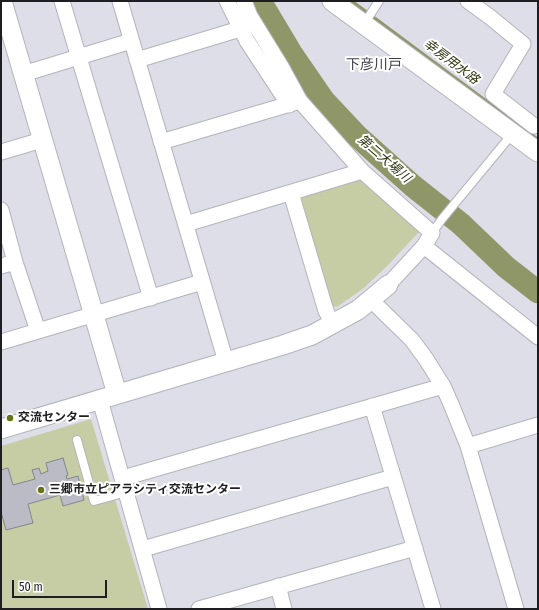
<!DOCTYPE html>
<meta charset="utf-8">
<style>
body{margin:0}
#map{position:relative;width:539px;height:610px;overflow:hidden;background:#dedee9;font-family:"Fira Sans Condensed",sans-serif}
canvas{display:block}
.frame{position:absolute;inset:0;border:2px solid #1e1e22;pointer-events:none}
.scale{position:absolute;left:12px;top:580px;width:95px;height:18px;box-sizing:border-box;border:2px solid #1e1e22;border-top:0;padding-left:5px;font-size:12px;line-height:14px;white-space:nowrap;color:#1e1e22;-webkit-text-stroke:3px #fff;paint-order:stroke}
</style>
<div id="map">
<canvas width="539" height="610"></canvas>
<div class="frame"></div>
<div class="scale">50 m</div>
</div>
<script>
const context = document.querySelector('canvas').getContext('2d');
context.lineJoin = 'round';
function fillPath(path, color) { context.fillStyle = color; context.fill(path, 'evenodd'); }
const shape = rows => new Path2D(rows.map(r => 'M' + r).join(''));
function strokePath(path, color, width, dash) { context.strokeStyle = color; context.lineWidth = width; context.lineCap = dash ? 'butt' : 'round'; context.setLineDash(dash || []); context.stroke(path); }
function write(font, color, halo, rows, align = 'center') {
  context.font = font + ' "Fira Sans Condensed","Noto Sans JP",sans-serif'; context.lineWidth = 4; context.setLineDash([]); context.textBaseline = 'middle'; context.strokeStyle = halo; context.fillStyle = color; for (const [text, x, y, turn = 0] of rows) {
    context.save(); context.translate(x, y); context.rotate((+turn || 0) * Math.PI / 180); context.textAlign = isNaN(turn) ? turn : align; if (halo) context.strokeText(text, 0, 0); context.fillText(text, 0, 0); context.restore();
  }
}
const green = shape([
 [359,179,365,181,417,226,419,232,387,266,364,288,337,307,332,306,301,201,304,194],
 [91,419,148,609,1,609,1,446]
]);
const stream = shape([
 [351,1,538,140]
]);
const river = shape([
 [260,1,291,53,324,101,356,135,413,186,461,224,506,267,538,292]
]);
const building = shape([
 [63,458,68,475,66,476,67,479,78,476,84,500,63,506,60,495,28,504,33,523,6,530,1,512,1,470,8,468,13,485,35,479,32,470,39,468,41,474,48,471,46,463,63,458]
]);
const service = shape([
 [364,24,379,1],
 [432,233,442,219,513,133],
 [77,440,94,501,127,492]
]);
const minor = shape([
 [62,1,151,298],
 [120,1,226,362],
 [227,1,247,41,289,105],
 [244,1,250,16,282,68,300,101,362,171,432,233,424,246,388,285],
 [468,1,490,17,523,44,493,94,534,126],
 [137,60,240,29],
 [23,74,131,41],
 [161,142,300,101],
 [1,152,42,140],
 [291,193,326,311,333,324],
 [1,210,15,262,38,331],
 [186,224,362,171],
 [424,246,538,337],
 [1,266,15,262],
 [371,300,412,340,426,359,443,386,451,404,468,446,516,609],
 [1,342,202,282],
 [100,400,159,609],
 [372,406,433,609],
 [468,446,538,425],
 [123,478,443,386],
 [143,549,393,477],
 [278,586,284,609],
 [199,609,415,548]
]);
const tertiary = shape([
 [2,1,117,394],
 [332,1,538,152],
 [1,429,283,345,312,335,358,310,388,285]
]);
const markers = [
 [10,418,4,"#67711a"],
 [41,490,4,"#67711a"]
];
const poiNames = [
 ["交流センター",18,418],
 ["三郷市立ピアラシティ交流センター",49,490]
];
const waterNames = [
 ["幸房用水路",451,62,37],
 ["第二大場川",384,159,41]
];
const quarterNames = [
 ["下彦川戸",374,65]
];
fillPath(green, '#c6cda5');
strokePath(stream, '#8f9668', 4);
strokePath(river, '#8f9668', 23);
fillPath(building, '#babbc5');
strokePath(building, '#84858e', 1);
strokePath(service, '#b3b3bd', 10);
strokePath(minor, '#b3b3bd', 17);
strokePath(tertiary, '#b3b3bd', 21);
strokePath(service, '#fff', 8);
strokePath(minor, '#fff', 15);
strokePath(tertiary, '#fff', 19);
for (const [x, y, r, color] of markers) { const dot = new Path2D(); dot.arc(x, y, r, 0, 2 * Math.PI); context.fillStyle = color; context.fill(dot); strokePath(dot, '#fff', 1.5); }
write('bold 12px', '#1e1e22', '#fff', poiNames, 'left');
write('italic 13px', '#313510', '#fff', waterNames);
write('14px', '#3e3f47', '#fff', quarterNames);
</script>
